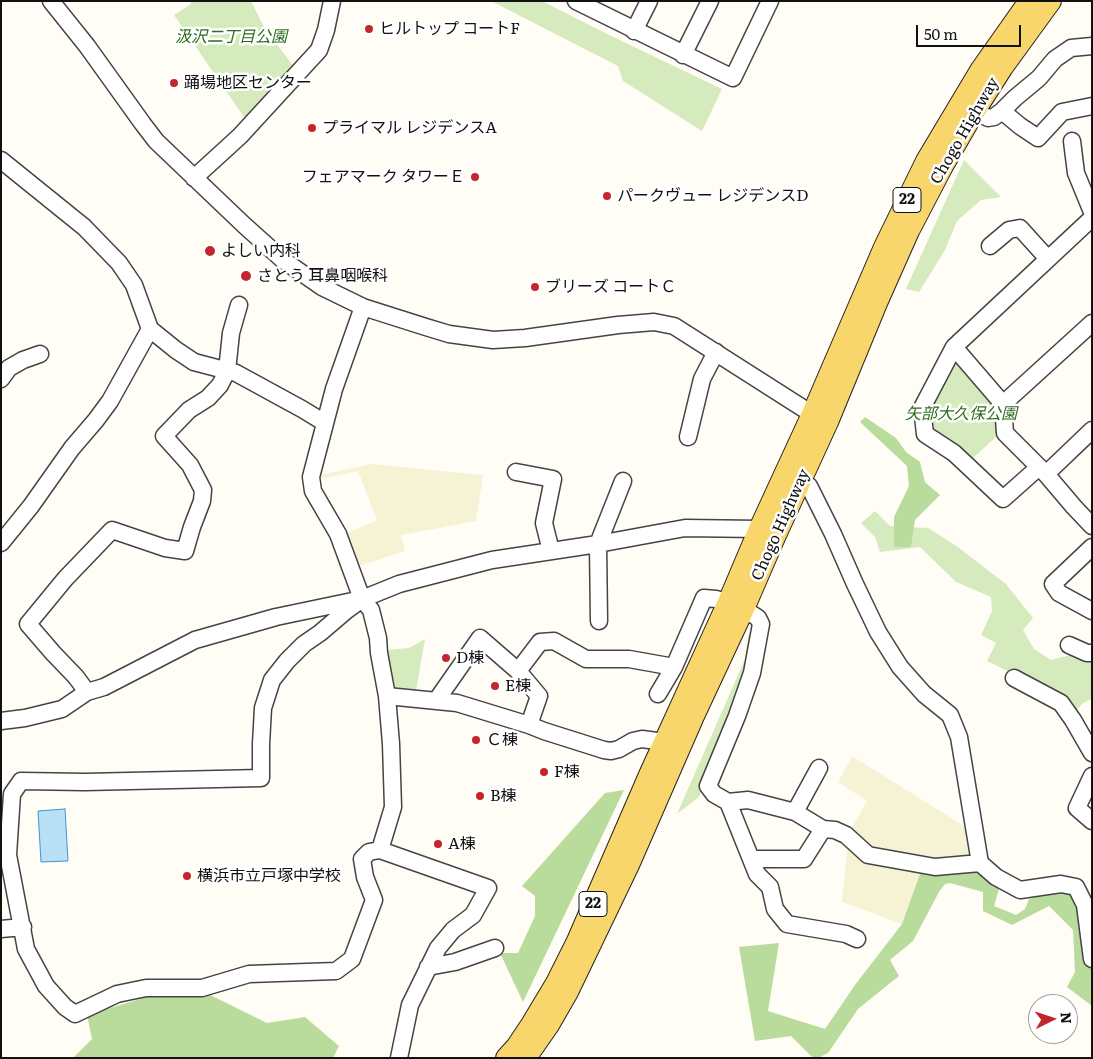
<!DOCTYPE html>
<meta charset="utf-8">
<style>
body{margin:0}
#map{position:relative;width:1093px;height:1059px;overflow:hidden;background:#fffdf5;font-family:Literata,serif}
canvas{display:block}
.frame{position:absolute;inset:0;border:2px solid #111;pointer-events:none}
.north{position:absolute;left:1028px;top:994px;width:50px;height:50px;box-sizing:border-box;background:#fff;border:1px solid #a0a0a0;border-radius:50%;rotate:86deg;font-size:14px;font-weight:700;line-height:20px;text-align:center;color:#111}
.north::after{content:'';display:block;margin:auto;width:18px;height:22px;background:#c4262e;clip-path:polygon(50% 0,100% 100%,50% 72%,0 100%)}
.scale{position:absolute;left:916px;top:25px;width:105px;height:22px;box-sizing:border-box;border:2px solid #111;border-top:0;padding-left:6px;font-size:15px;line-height:18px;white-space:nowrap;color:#111;-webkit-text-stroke:4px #fff;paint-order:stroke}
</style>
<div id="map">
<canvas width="1093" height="1059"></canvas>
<div class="frame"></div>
<div class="north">N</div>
<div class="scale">50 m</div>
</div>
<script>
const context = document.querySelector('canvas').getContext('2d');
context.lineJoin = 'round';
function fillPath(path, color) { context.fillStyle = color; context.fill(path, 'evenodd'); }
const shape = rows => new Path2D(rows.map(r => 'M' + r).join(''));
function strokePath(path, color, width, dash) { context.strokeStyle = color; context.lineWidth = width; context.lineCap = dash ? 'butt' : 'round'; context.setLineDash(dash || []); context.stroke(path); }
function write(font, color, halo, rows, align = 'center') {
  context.font = font + ' Literata,"Noto Sans JP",serif'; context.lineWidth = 5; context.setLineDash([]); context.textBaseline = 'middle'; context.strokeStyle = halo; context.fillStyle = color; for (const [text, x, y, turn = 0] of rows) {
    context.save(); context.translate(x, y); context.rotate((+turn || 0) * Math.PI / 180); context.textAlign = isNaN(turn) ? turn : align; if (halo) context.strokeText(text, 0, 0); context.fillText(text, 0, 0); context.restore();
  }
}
const farmland = shape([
 [372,464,483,475,476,521,401,535,405,551,357,567,342,535,377,520,358,471,316,480,315,476],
 [852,756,969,829,974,859,924,861,902,924,842,902,849,833,867,801,838,782]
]);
const green = shape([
 [191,1,251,1,264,27,294,67,246,120,174,15,191,4],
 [491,1,542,1,605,33,722,89,702,131,623,81,618,66],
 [964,160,1001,197,981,200,957,221,945,250,919,292,906,289],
 [953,363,957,363,997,406,998,435,971,460,930,430,929,409],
 [875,511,890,526,928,528,955,545,1006,584,1033,618,1023,630,1034,649,1051,660,1070,655,1087,657,1092,663,1092,699,1083,703,1075,712,1064,699,987,661,996,643,981,635,992,611,991,597,956,582,920,547,880,552,875,537,861,523],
 [751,629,755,630,747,672,699,797,677,814,745,659,748,637],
 [425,639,416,691,395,687,392,683,387,650,409,648]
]);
const forest = shape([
 [865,417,896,438,906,452,920,462,925,482,940,495,915,520,911,547,894,547,894,517,909,486,907,466,860,422],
 [624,790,523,1002,500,953,518,953,535,916,535,896,522,886,605,793],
 [979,865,999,889,994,906,1016,915,1025,909,1029,899,1062,888,1074,890,1092,970,1092,1006,1067,987,1075,972,1073,930,1049,906,1012,925,983,911,983,892,950,883,945,884,939,892,913,941,890,960,899,976,858,1009,828,1053,818,1058,813,1058,791,1036,755,1041,739,947,779,943,768,1011,825,1029,855,985,902,924,922,868],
 [202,991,267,1023,305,1017,339,1046,333,1058,73,1058,92,1039,87,1015,150,996]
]);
const water = shape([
 [65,809,68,861,41,862,38,811,65,809]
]);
const minor = shape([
 [51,1,87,46,143,124,156,141,244,225,283,260,322,287,363,307,426,327,449,334,493,340,525,338,618,325,654,322,674,326,812,414,823,419],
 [576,1,733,78,770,1],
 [634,31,649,1],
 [683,55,710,1],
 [975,111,988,118,994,117,1002,111,1015,98,1039,78,1055,59,1071,48,1092,46],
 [1002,111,1020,126,1038,138,1062,112,1092,106],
 [1072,141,1076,173,1092,212],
 [1,160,84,227,119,263,134,285,150,329,176,350,194,362,236,373,302,409,325,423],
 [194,178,240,136,319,50,326,30,332,1],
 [990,246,1009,230,1020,228,1048,259],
 [363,307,334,389,311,477,313,491,338,534,362,599,371,610,378,638,379,653,387,696,391,744,393,807,380,850],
 [1092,323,1003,404,1005,433,1046,474,1074,507,1092,526],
 [954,347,922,408,925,434,954,453,1003,499,1039,467],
 [1,379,9,368,23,360,40,354],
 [1003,404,954,347,1092,218],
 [688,437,702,379,716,352],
 [516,472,553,479,544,523,551,551],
 [1046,474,1092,430],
 [800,481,809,486,833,534,855,584,878,632,900,667,924,694,950,715,959,737,980,863,996,877,1020,890,1061,884,1076,887,1085,905,1092,959],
 [1,543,31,506,72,448,96,420,110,401,150,329],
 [1092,547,1053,584,1059,593,1092,611],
 [362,599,347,610,320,633,304,644,287,661,272,680,263,708,261,744,261,778,85,782,21,781,12,794,8,855,26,949,46,986,65,1007,75,1014,117,994,146,988,202,988,249,974,336,971,352,959,374,900,365,877,362,859,369,852,380,850,488,888,473,915,453,930,438,948,410,1005,399,1058],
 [744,609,758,618,761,624,752,673,737,716,708,786,714,794,728,802,748,800,795,812,823,829,835,830,846,835,868,855,935,867,980,863],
 [599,621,598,544,623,481],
 [1069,645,1087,653,1092,653],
 [518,671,540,642,554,641,586,659,629,659,674,667,704,598,716,599,728,602],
 [1014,678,1061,703,1073,720,1092,753],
 [87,692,76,677,53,653,28,624,65,579,112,530,165,548,185,551,192,527,202,501,203,490,190,465,164,436,189,410,208,398,220,385,227,371,231,333,239,305],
 [658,694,674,667],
 [387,696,457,703,529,725,544,731,604,750,611,751,619,749,633,741,642,739,664,742,675,746],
 [436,701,480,638,518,671,539,696,529,725],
 [1,721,25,718,62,709,87,692,104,687,195,640,276,617,362,599,399,584,492,560,598,544,685,528,759,529,768,533],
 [1092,776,1077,808,1092,821],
 [728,802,757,874,770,887,775,909,787,924,846,934,857,939],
 [795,812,819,768],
 [751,859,804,859,823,829],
 [1,929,23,927],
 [428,967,455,962,495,948]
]);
const major = shape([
 [506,1058,516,1047,532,1023,556,983,577,941,649,775,728,602,759,529,812,414,884,247,926,161,981,69,1029,1],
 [526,1058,549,1025,568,992,629,865,694,716,744,609,776,535,828,422,877,303,909,231,943,166,975,111,1003,67,1051,1]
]);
const markers = [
 [369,29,5,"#c4262e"],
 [174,83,5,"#c4262e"],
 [312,128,5,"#c4262e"],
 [475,177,5,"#c4262e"],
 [607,196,5,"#c4262e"],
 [210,251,6,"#c4262e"],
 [246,276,6,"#c4262e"],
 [535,287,5,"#c4262e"],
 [446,658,5,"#c4262e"],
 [495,686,5,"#c4262e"],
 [476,740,5,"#c4262e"],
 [544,772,5,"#c4262e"],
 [480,796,5,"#c4262e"],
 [438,844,5,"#c4262e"],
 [187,876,5,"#c4262e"]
];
const shields = [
 [907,200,28],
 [593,904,28]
];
const shieldNames = [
 ["22",907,200],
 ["22",593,904]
];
const poiNames = [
 ["ヒルトップ コートF",379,29],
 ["踊場地区センター",184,83],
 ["プライマル レジデンスA",322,128],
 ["フェアマーク タワーＥ",465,177,"right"],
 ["パークヴュー レジデンスD",617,196],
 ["よしい内科",221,251],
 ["さとう 耳鼻咽喉科",257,276],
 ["ブリーズ コートＣ",545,287],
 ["D棟",456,658],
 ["E棟",505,686],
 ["Ｃ棟",486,740],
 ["F棟",554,772],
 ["B棟",490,796],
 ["A棟",448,844],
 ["横浜市立戸塚中学校",197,876]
];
const parkNames = [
 ["汲沢二丁目公園",231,37],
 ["矢部大久保公園",961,414]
];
const streetNames = [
 ["Chogo Highway",965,131,-60],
 ["Chogo Highway",781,525,-66]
];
fillPath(farmland, '#f6f3d4');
fillPath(green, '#d5ebbd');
fillPath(forest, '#b9dc9c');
fillPath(water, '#b9e0f7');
strokePath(water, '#3f96cf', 1);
strokePath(minor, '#444', 19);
strokePath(major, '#222', 22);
strokePath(minor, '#fff', 16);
strokePath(major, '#f9d66b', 20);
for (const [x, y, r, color] of markers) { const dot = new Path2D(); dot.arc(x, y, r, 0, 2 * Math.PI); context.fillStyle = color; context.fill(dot); strokePath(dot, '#fff', 2); }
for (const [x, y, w] of shields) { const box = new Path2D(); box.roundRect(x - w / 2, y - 12.5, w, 25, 4); context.fillStyle = '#fff'; context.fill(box); strokePath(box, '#111', 1); }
write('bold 15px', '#111', null, shieldNames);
write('16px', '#111', '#fff', poiNames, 'left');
write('italic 16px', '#2f6b1f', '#fff', parkNames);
write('16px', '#111', '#fff', streetNames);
</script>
